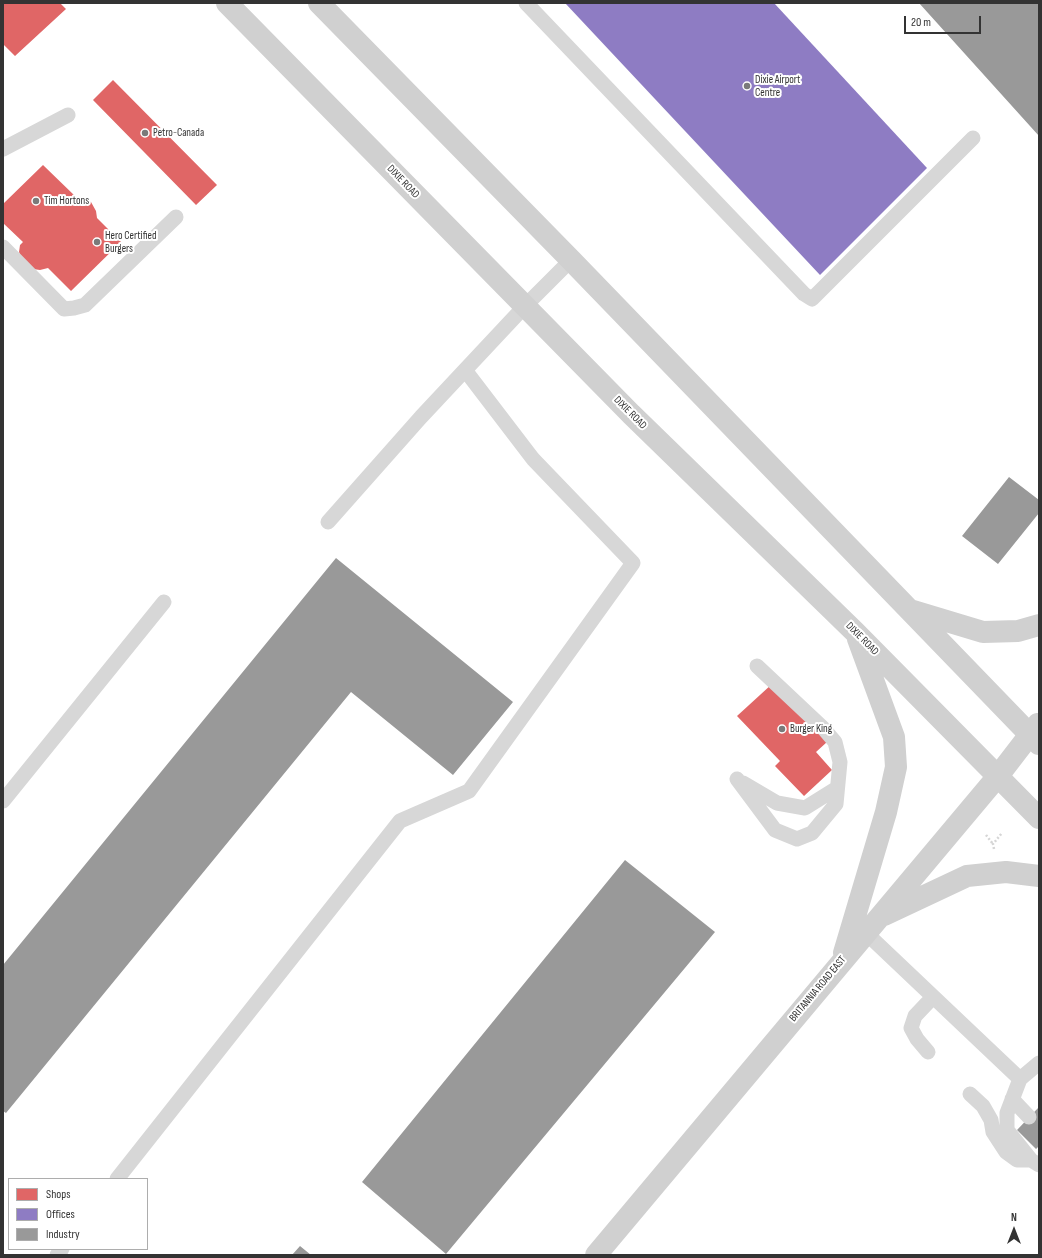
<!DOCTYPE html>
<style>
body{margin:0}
#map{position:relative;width:1042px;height:1258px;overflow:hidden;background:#fff;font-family:"Sofia Sans Condensed",sans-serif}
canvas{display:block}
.frame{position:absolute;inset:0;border:4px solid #333;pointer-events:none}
.legend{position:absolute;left:8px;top:1178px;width:140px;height:72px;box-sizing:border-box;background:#fff;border:1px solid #adadad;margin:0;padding:5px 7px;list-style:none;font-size:12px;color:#333}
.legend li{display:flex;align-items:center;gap:8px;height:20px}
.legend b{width:20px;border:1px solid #adadad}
.north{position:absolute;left:994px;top:1210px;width:40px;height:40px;-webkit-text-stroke:3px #fff;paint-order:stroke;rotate:0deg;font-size:11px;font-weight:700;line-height:16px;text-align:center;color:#333}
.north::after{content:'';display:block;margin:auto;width:14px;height:18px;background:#333;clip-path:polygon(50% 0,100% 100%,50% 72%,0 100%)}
.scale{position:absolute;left:904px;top:16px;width:77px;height:18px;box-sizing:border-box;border:2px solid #333;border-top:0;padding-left:5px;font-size:12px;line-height:14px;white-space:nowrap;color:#333;-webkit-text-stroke:3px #fff;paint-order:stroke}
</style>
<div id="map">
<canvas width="1042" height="1258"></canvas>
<div class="frame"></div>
<ul class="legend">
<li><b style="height:11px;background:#e06666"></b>Shops</li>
<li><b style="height:11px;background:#8e7cc3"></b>Offices</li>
<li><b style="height:11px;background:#999"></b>Industry</li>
</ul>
<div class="north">N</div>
<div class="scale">20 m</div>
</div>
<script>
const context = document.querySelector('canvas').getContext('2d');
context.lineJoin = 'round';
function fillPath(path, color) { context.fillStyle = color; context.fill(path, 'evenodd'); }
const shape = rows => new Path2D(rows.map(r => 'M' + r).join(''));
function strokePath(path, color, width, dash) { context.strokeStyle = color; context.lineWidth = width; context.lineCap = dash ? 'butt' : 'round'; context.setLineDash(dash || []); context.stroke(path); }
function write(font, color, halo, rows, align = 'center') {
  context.font = font + ' "Sofia Sans Condensed",sans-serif'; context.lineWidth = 4; context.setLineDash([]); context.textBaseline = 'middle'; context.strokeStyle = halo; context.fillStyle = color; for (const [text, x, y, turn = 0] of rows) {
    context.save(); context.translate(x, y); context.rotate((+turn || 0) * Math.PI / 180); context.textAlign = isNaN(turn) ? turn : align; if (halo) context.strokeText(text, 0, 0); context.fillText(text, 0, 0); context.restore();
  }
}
const shops = shape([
 [3,3,60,3,66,9,15,56,3,44],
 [113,80,217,185,196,205,93,100],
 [43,165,76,197,81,197,91,202,96,211,97,218,121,242,71,291,48,268,40,270,33,269,22,259,19,252,20,245,23,242,3,223,3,204],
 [772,684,827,742,816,752,832,770,804,796,775,766,780,761,737,716]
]);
const offices = shape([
 [565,3,774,3,927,168,820,275]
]);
const industry = shape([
 [919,3,1039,3,1039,136],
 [1009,477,1039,500,1039,513,998,564,962,536],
 [336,558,513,702,453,775,351,692,6,1113,3,1111,3,965],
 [625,860,715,932,446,1254,362,1182],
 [1039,1107,1039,1146,1036,1149,1017,1130],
 [300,1246,311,1255,292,1255]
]);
const path = shape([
 [986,835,993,844],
 [994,849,993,844,1002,833]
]);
const lane = shape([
 [526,3,804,294,812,299,973,138],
 [3,149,68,115],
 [3,247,64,309,74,308,85,305,176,217],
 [328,522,421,417,524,307,571,260],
 [737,779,775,830,797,839,812,833,836,804,840,762,835,742,824,729,757,666],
 [743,783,777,803,805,808,837,788],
 [3,801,164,602],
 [866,933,1020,1079,1039,1063],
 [928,1052,917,1039,911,1028,915,1016,933,997],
 [1020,1079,1007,1113,1007,1130,1031,1160,1039,1165],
 [970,1094,983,1106,991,1120,993,1132,1006,1152,1017,1160,1031,1160],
 [1012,1099,1029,1117],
 [117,1179,400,821,469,791,633,563,533,459,465,370],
 [57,1255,62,1249]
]);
const secondary = shape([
 [227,3,631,414,855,632,1039,818],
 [319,3,571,260,1039,744],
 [910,610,983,632,1018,631,1039,625],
 [884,915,967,876,1006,872,1039,876],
 [844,953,886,812,896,767,894,737,858,639],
 [596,1255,998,776,1038,724]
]);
const markers = [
 [747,86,4,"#7a7a7a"],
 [145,133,4,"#7a7a7a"],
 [36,201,4,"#7a7a7a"],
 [97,242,4,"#7a7a7a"],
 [782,729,4,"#7a7a7a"]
];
const poiNames = [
 ["Dixie Airport",755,80],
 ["Centre",755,93],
 ["Petro-Canada",153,133],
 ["Tim Hortons",44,201],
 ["Hero Certified",105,236],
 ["Burgers",105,249],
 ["Burger King",790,729]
];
const streetNames = [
 ["DIXIE ROAD",403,182,46],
 ["DIXIE ROAD",630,413,45],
 ["DIXIE ROAD",862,639,45],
 ["BRITANNIA ROAD EAST",818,989,-50]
];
fillPath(shops, '#e06666');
fillPath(offices, '#8e7cc3');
fillPath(industry, '#999');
strokePath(path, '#d6d6d6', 2.5, [2, 2]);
strokePath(lane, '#d7d7d7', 15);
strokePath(secondary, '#d0d0d0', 22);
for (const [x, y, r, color] of markers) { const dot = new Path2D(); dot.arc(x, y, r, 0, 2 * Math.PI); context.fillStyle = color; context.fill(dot); strokePath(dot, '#fff', 1.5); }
write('11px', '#333', '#fff', poiNames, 'left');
write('11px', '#333', '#fff', streetNames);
</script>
